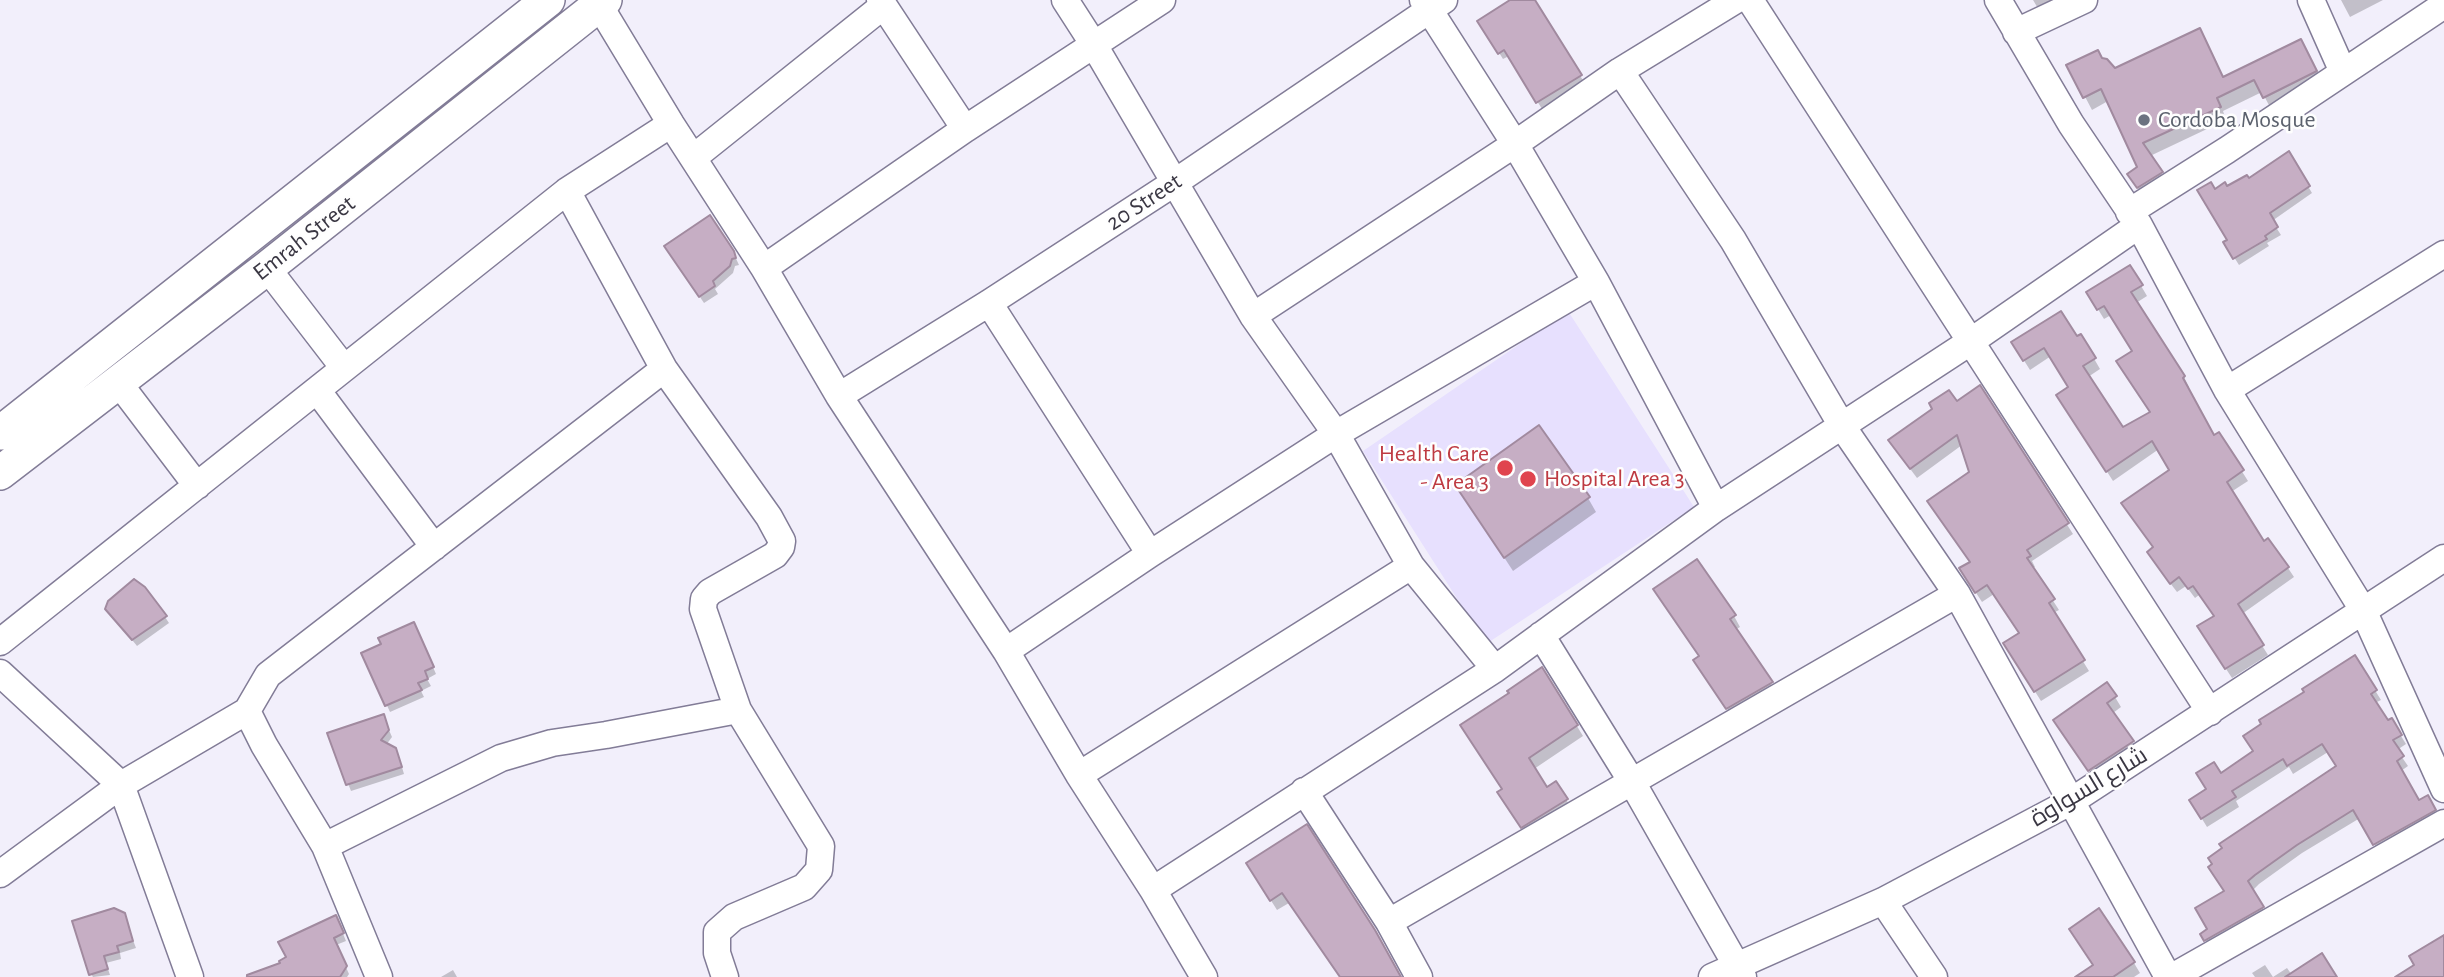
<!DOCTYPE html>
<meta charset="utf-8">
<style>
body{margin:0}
canvas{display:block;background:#f2effb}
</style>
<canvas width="2444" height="977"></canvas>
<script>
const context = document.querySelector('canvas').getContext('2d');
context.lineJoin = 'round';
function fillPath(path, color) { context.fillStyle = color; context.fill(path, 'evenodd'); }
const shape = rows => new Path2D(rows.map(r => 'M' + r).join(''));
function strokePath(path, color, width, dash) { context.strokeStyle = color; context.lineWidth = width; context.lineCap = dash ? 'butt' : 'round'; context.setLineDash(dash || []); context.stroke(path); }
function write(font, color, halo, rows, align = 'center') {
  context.font = font + ' "Alegreya Sans",Cairo,sans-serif'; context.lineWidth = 5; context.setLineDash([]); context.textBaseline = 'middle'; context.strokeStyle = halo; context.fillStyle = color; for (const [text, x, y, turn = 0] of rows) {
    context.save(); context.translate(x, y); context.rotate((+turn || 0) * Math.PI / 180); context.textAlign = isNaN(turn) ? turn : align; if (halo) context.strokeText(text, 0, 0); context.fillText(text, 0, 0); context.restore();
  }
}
const built = shape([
 [1568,311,1694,507,1486,644,1363,451]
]);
const shadow = shape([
 [1510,0,1533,0,1584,82,1542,109,1509,56,1503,59,1479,21],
 [2033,0,2055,0,2039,10],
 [2341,0,2383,0,2350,17],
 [2308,53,2323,84,2271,109,2262,92,2223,111,2226,120,2150,156,2168,185,2145,200,2137,187,2140,168,2108,101,2092,110,2069,66,2101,59,2115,70,2223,79],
 [2288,153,2312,193,2272,221,2281,235,2267,243,2269,246,2239,265,2225,243,2229,240,2214,191,2248,180],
 [733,252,739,265,735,266,733,273,715,289,718,294,704,303,670,253],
 [2130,267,2147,296,2136,303,2184,377,2189,387,2187,388,2214,438,2219,435,2248,481,2231,492,2263,544,2288,568,2294,577,2242,614,2268,655,2232,678,2205,637,2216,617,2199,595,2195,598,2186,586,2177,592,2154,562,2154,548,2171,471,2159,449,2113,481,2064,405,2070,387,2051,356,2030,370,2013,343,2076,339,2081,336,2100,369,2088,377,2122,429,2152,413,2134,352,2111,315,2104,319,2088,293],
 [1980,388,2073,534,2032,561,2035,567,2032,568,2059,610,2053,613,2089,671,2041,701,2005,644,2021,634,1994,594,1982,602,1967,579,1971,563,1971,473,1962,445,1917,478,1896,450],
 [1588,498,1596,512,1513,571,1466,499],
 [1697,561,1734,616,1740,627,1735,630,1777,693,1734,719,1701,671],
 [107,609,165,617,169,623,137,646],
 [417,631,436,674,427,679,431,686,421,691,424,697,390,712,363,654],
 [2355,658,2381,700,2375,703,2388,723,2391,720,2406,744,2397,750,2408,766,2401,771,2419,803,2427,798,2439,819,2379,853,2360,818,2302,853,2259,884,2252,891,2268,916,2210,949,2202,934,2209,930,2226,892,2224,849,2337,767,2328,752,2293,774,2289,767,2236,801,2239,807,2207,827,2191,801,2209,790,2220,775,2255,752,2306,693],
 [1542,669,1583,736,1534,769,1547,789,1556,783,1573,811,1528,837,1506,803,1503,790,1511,694],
 [2115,697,2121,707,2113,713,2139,753,2096,781,2061,731],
 [383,716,392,737,386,745,399,757,404,774,351,791,329,735],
 [1248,864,1399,977,1339,977,1339,973,1317,940,1315,941,1289,903,1277,910],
 [123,914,136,948,120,953,121,959,106,963,110,975,93,977,91,974],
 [339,924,346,941,336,945,349,974,347,977,245,977,282,964],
 [2134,963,2140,973,2134,977,2108,977],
 [2265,965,2273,977,2255,977,2252,973],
 [2287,968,2292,975,2335,977,2273,977],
 [453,970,457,977,441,977]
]);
const building = shape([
 [1510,0,1535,0,1582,75,1536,103,1504,50,1498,54,1477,21,1510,0],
 [2200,28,2223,77,2301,39,2317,71,2263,98,2254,80,2217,98,2221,107,2143,143,2163,172,2137,188,2127,174,2137,167,2101,89,2083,98,2066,65,2098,50,2102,58,2107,59,2115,68,2200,28],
 [2289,151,2310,186,2270,213,2278,227,2265,236,2267,239,2233,259,2223,242,2227,240,2197,190,2211,182,2215,189,2225,182,2227,186,2247,175,2249,178,2289,151],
 [710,215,734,251,736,258,732,259,730,266,713,281,715,286,699,297,664,246,710,215],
 [2130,265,2143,285,2131,292,2185,376,2183,378,2214,435,2219,432,2244,470,2227,482,2264,541,2268,538,2289,567,2238,604,2264,645,2225,669,2197,626,2214,616,2193,586,2188,589,2179,577,2170,584,2147,552,2153,547,2121,503,2169,470,2152,441,2106,472,2056,395,2068,387,2044,348,2023,361,2011,342,2061,311,2077,336,2081,334,2096,358,2083,366,2123,427,2150,412,2116,361,2132,351,2104,306,2097,310,2086,292,2130,265],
 [1980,385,2069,523,2027,550,2031,556,2027,558,2055,599,2049,603,2085,660,2034,692,2003,643,2019,633,1987,585,1975,593,1959,568,1970,562,1927,501,1969,472,1957,435,1910,469,1888,440,1932,409,1929,403,1949,390,1957,401,1980,385],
 [1539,425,1590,497,1504,558,1455,485,1539,425],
 [1697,559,1736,615,1730,619,1773,682,1726,709,1693,660,1699,656,1653,589,1697,559],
 [134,579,145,587,167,616,132,640,105,609,108,601,134,579],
 [414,622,434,667,425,671,428,679,418,683,422,690,385,706,361,653,381,644,378,638,414,622],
 [2355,655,2377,690,2371,694,2388,720,2392,718,2402,735,2393,740,2404,756,2397,761,2419,800,2428,795,2436,810,2373,845,2353,810,2297,845,2255,875,2248,881,2264,907,2204,941,2200,934,2207,929,2195,908,2224,891,2208,867,2212,864,2208,858,2222,848,2219,844,2336,766,2322,744,2287,766,2283,759,2232,791,2236,797,2201,819,2189,800,2206,789,2196,773,2214,762,2221,773,2253,751,2243,736,2261,724,2259,720,2304,692,2302,689,2355,655],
 [1542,667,1578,725,1529,758,1547,787,1556,781,1568,799,1521,828,1497,792,1502,789,1460,725,1509,693,1507,691,1542,667],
 [2107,682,2117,696,2107,703,2134,741,2088,771,2053,720,2107,682],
 [384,714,389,730,381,740,396,748,402,767,346,785,327,733,384,714],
 [1307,824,1375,930,1401,977,1340,977,1282,893,1270,901,1246,863,1307,824],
 [114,908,125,913,133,941,117,946,119,952,104,956,108,969,89,975,72,921,114,908],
 [2099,908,2135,962,2113,977,2075,977,2093,965,2069,929,2099,908],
 [336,915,344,933,334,938,347,966,340,977,247,977,247,975,280,963,279,961,286,957,278,942,336,915],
 [2444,935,2444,977,2395,977,2414,965,2409,956,2444,935],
 [2322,953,2337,977,2285,977,2322,953]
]);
const minor = shape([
 [596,0,671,124,764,268,839,396,1006,651,1079,775,1153,890,1204,977],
 [880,0,965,129],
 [1065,0,1094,45,1253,316,1336,434,1411,566,1495,669],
 [1423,0,1515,144,1596,282,1716,508],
 [1750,0,2210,712],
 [1998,0,2071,124,2139,225,2227,390,2363,610,2444,789],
 [2311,0,2343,72],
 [2016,32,2084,0],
 [1620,71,1733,240,1842,426,1957,594,2168,977],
 [693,158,883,6],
 [2129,212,2227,150,2444,5],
 [267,268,344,368],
 [764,268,965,129,1162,0],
 [989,303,1150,554],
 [1253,316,1515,144,1620,71,1736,0],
 [664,369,769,517,782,541,781,547,775,555,710,592,704,599,703,609,738,710,821,846,819,870,804,887,734,917,717,932,717,953,725,977],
 [118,382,197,486],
 [317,390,434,547],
 [2227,390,2444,254],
 [839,396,989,303,1174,183,1444,0],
 [1541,635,1632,782,1743,977],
 [0,642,567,191,671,124],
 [1006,651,1150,554,1336,434,1596,282],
 [0,673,121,785,190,977],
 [247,711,264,745,325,846,379,977],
 [1079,775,1411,566],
 [1304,791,1389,922,1419,977],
 [325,846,501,758,552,743,606,735,738,710],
 [0,874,121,785,247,711,268,675,664,369,567,191],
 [1153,890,1495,669,1716,508,1970,342,2139,225],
 [1883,901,1934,977],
 [1389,922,1957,594],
 [1712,977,1883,901,2070,802,2444,558],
 [2172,977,2444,823]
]);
const major = shape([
 [0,433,548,0],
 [0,473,267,268,605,0]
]);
const markers = [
 [2144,120,7,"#6b7280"],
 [1505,468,9,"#e0444e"],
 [1528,479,9,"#e0444e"]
];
const worshipNames = [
 ["Cordoba Mosque",2158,120]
];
const streetNames = [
 ["20 Street",1144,202,-33],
 ["Emrah Street",304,238,-38],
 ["شارع السواوة",2089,787,-31]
];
const healthNames = [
 ["Health Care",1489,454],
 ["- Area 3",1489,482],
 ["Hospital Area 3",1544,479,"left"]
];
fillPath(built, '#e7e0fe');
fillPath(shadow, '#0003');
fillPath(building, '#c6aec4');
strokePath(building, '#a18a9f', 2);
strokePath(minor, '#827c97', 29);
strokePath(major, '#827c97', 36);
strokePath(minor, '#fff', 26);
strokePath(major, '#fff', 33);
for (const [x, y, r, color] of markers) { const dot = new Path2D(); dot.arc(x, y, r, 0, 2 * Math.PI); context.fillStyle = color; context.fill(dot); strokePath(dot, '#fefefe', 2.5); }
write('24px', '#5b616d', '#fefefe', worshipNames, 'left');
write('24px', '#3a3743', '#fefefe', streetNames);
write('24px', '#be3a42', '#fefefe', healthNames, 'right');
</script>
